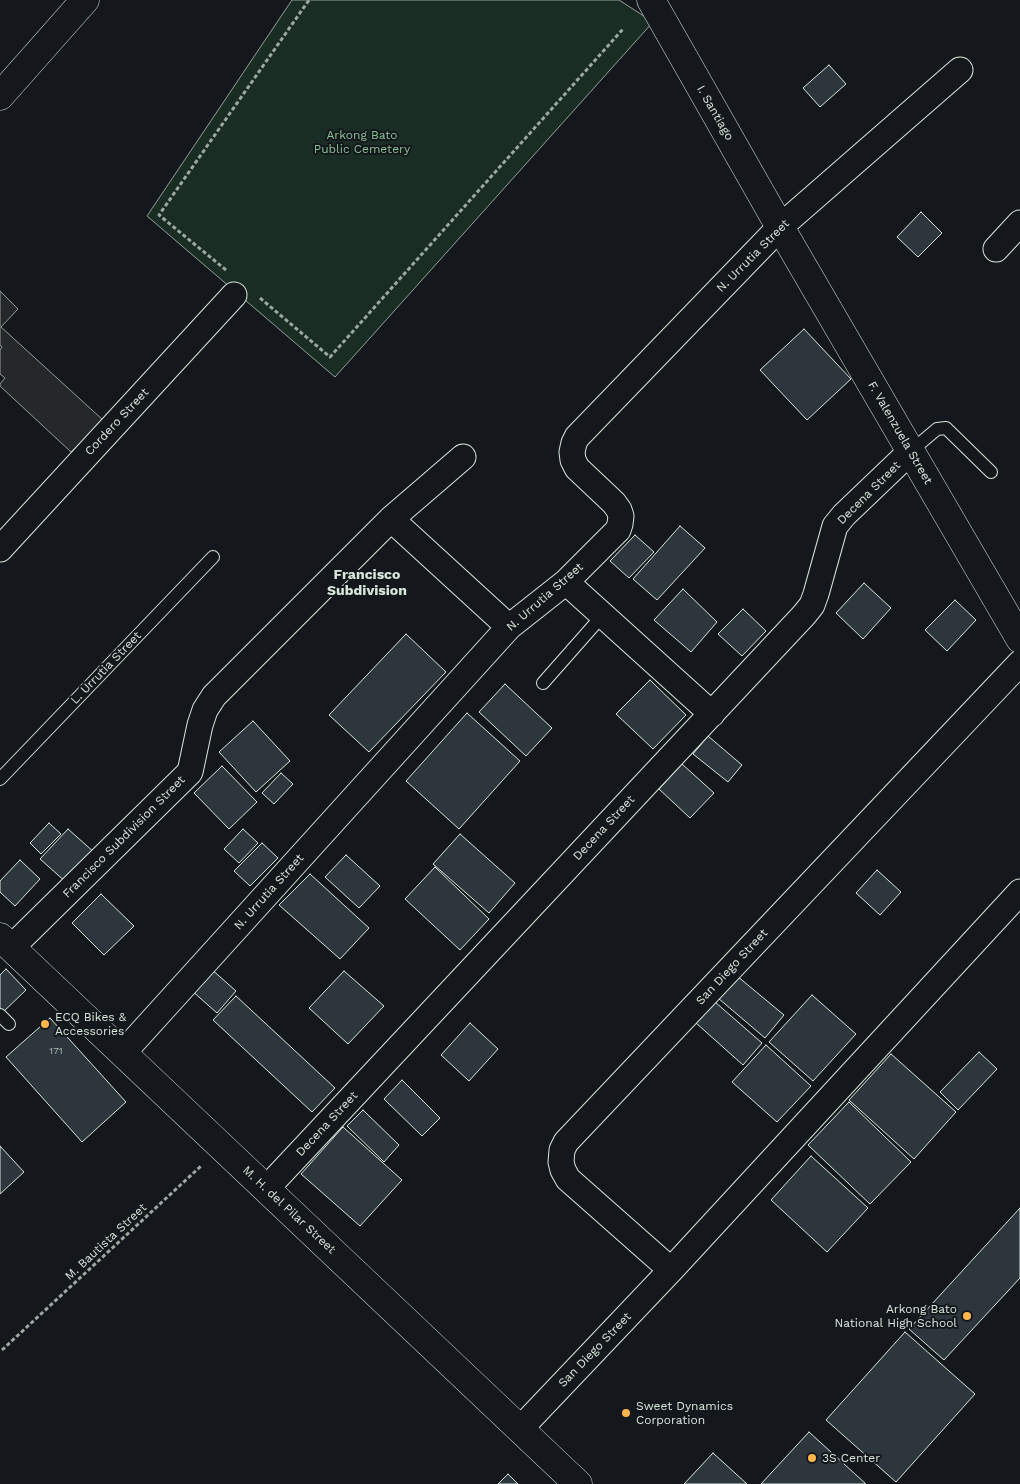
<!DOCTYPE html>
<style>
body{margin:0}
canvas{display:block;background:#14181c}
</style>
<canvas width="1020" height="1484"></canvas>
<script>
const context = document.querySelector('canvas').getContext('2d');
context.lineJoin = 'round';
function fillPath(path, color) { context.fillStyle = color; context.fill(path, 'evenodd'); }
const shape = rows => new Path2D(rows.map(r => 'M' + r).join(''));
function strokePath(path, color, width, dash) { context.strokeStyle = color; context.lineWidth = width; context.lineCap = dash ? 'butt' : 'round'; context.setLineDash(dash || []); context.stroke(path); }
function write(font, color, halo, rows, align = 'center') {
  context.font = font + ' "Work Sans",sans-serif'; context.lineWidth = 4; context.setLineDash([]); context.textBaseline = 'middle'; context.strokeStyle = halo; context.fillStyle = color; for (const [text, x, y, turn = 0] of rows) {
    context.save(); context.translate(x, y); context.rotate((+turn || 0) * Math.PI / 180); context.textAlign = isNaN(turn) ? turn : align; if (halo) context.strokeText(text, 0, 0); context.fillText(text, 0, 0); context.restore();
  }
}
const green = shape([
 [292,0,619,0,653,22,335,377,147,216,292,0]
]);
const parking = shape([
 [0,291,18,309,1,327,103,420,71,452,0,386,0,384,5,378,0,374,0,350,2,347,0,345,0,291]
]);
const building = shape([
 [829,65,846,84,820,107,803,88,829,65],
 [921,212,942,233,918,257,897,237,921,212],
 [804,329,851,379,807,420,760,370,804,329],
 [680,526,705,548,657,600,633,579,680,526],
 [635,535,654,552,629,578,610,561,635,535],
 [864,583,891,608,863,639,836,613,864,583],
 [683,589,717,622,691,652,654,620,683,589],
 [955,600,976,620,947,651,925,630,955,600],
 [743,609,766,631,742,656,718,634,743,609],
 [406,634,446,672,369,752,329,715,406,634],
 [650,680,686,715,653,749,616,714,650,680],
 [505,684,552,728,526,756,479,712,505,684],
 [467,713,520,761,459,829,406,781,467,713],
 [253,721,290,761,256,792,219,752,253,721],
 [708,736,742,765,728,782,693,754,708,736],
 [682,764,714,793,690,818,659,789,682,764],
 [222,766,257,802,229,829,194,793,222,766],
 [281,773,293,784,274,804,262,793,281,773],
 [49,823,61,834,41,854,30,843,49,823],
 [68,829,95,853,67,883,40,859,68,829],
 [243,829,258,843,239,863,224,849,243,829],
 [460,834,515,883,489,913,433,864,460,834],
 [262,843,278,858,250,886,234,871,262,843],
 [346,855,380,886,359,908,325,877,346,855],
 [20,860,40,879,15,906,0,892,0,881,20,860],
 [435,867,489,919,460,950,405,899,435,867],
 [877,870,901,892,880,915,856,893,877,870],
 [310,874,369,928,340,959,279,905,310,874],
 [101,894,134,926,104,955,72,923,101,894],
 [210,968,236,991,217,1013,191,990,210,968],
 [6,969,26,990,0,1015,0,975,6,969],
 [344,971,384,1006,348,1044,309,1008,344,971],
 [737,976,784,1015,765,1038,718,998,737,976],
 [812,995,856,1034,813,1081,769,1042,812,995],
 [236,996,335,1088,312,1112,213,1020,236,996],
 [715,1002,762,1043,743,1065,696,1023,715,1002],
 [50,1018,126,1102,82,1142,6,1057,50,1018],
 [470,1023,498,1049,469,1081,441,1055,470,1023],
 [766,1045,811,1086,777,1122,732,1082,766,1045],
 [979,1052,997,1069,958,1110,940,1092,979,1052],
 [891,1054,956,1112,914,1159,849,1100,891,1054],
 [402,1080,440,1118,422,1136,384,1099,402,1080],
 [849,1102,911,1162,870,1204,808,1145,849,1102],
 [363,1110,399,1145,384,1162,347,1126,363,1110],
 [343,1127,402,1180,360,1226,301,1174,343,1127],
 [0,1146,24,1172,0,1194,0,1146],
 [811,1156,868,1208,827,1252,771,1200,811,1156],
 [1020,1208,1020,1278,944,1360,909,1329,1020,1208],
 [905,1332,975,1394,896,1482,826,1420,905,1332],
 [809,1432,866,1484,761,1484,809,1432],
 [713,1453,747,1484,684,1484,713,1453],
 [508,1474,518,1484,498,1484,508,1474]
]);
const path = shape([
 [226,270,159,215,309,0],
 [260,298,330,357,623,29],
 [2,1350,201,1166]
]);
const lane = shape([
 [911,451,937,429,946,428,991,472],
 [543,683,602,616],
 [0,779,213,557],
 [0,1015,9,1024]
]);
const street = shape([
 [996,249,1020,223],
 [391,519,509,627],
 [0,549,234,295],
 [566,582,712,714],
 [11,948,190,772,200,725,205,710,214,696,391,519,463,457],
 [123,1053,509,627,566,582,618,530,620,524,621,516,619,510,614,503,577,468,573,460,572,452,574,443,577,437,780,227,960,70],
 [266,1189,804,615,812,605,816,594,835,526,844,515,911,451],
 [671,1270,568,1179,563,1170,561,1162,562,1150,566,1142,1020,663],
 [520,1429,671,1270,1020,892]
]);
const secondary = shape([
 [651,0,780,227,1020,639],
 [0,96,85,0],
 [0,937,578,1484]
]);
const markers = [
 [45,1024,5,"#ffb74d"],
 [967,1316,5,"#ffb74d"],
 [626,1413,5,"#ffb74d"],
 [812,1458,5,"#ffb74d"]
];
const numberNames = [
 ["171",56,1051]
];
const streetNames = [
 ["I. Santiago",715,113,60],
 ["N. Urrutia Street",753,256,-45],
 ["Cordero Street",117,422,-47],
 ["F. Valenzuela Street",900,433,60],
 ["Decena Street",869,493,-45],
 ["N. Urrutia Street",545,597,-41],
 ["L. Urrutia Street",106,668,-46],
 ["Decena Street",604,828,-47],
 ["Francisco Subdivision Street",124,837,-45],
 ["N. Urrutia Street",269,892,-48],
 ["San Diego Street",732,967,-47],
 ["Decena Street",327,1124,-47],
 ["M. H. del Pilar Street",289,1210,43],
 ["M. Bautista Street",106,1242,-43],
 ["San Diego Street",595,1350,-46]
];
const parkNames = [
 ["Arkong Bato",362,135],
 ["Public Cemetery",362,149]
];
const poiNames = [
 ["ECQ Bikes &",55,1017],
 ["Accessories",55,1031],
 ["Arkong Bato",957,1309,"right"],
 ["National High School",957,1323,"right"],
 ["Sweet Dynamics",636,1406],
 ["Corporation",636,1420],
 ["3S Center",822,1458]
];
const neighbourhoodNames = [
 ["Francisco",367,575],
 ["Subdivision",367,591]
];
fillPath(green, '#1a2d24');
strokePath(green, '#939e99', 1);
fillPath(parking, '#24282b');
strokePath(parking, '#939e99', 1);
fillPath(building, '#2c363c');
strokePath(building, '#d8e6dc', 1);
strokePath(lane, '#d8e6dc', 14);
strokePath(street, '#d8e6dc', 27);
strokePath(secondary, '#d8e6dc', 29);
strokePath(path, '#9da8a2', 3, [4, 2.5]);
strokePath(lane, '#14181c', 12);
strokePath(street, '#14181c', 25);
strokePath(secondary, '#14181c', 28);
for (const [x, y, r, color] of markers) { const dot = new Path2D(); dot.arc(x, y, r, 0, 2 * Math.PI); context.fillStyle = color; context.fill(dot); strokePath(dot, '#14181c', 2); }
write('10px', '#adbab4', null, numberNames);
write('12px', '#d8e6dc', '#14181c', streetNames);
write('12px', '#8ac095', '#14181c', parkNames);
write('12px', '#d8e6dc', '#14181c', poiNames, 'left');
write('bold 14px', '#d8e6dc', '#14181c', neighbourhoodNames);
</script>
